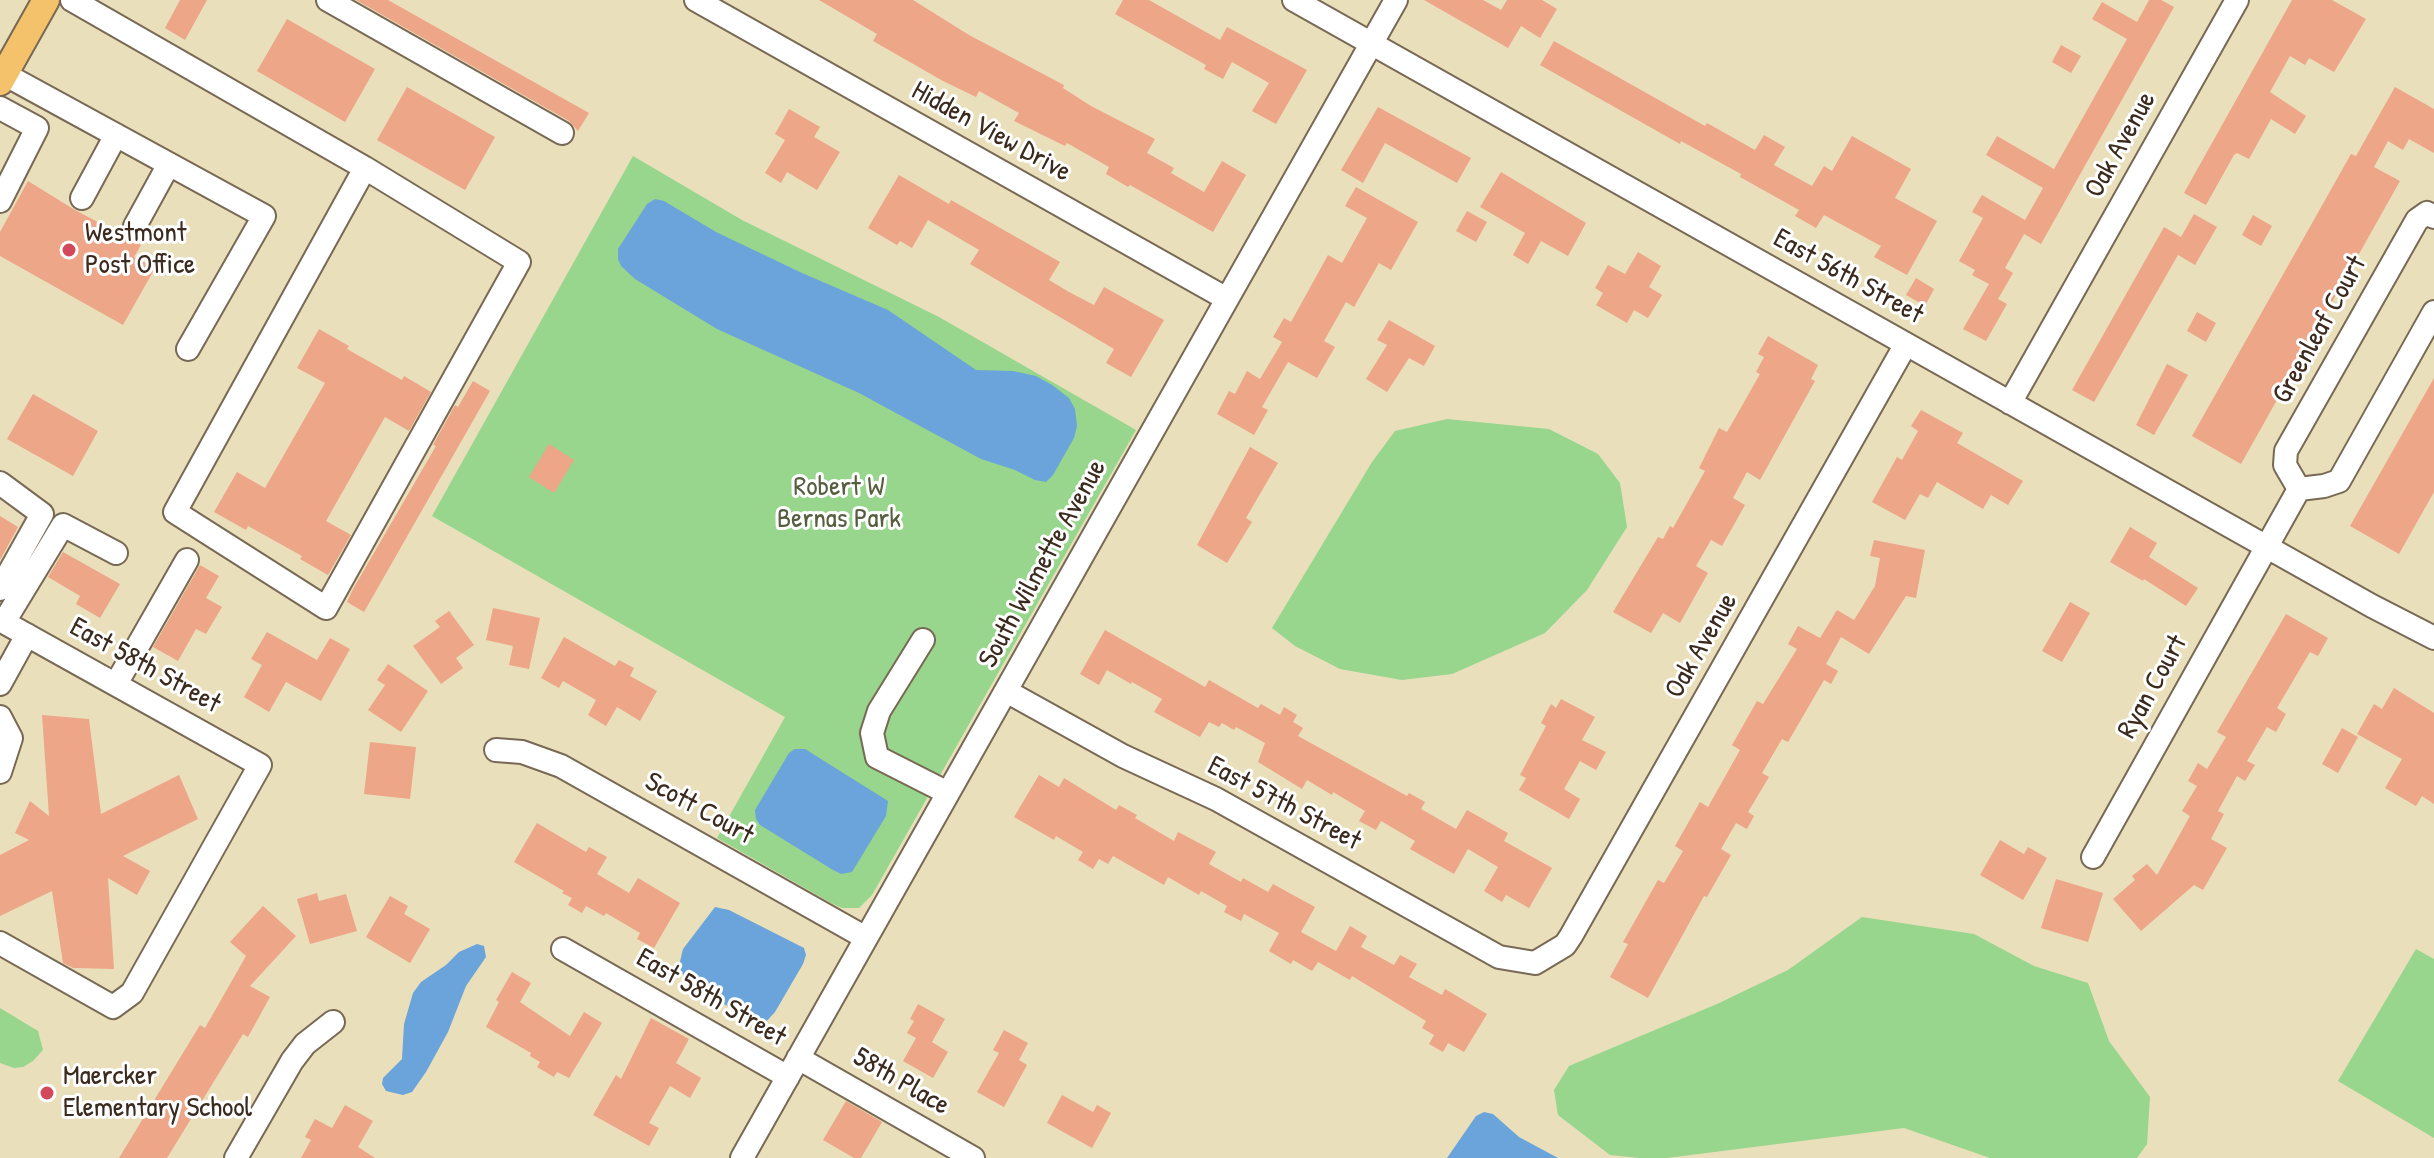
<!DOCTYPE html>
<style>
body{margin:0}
canvas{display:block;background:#e9dfbb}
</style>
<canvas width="2434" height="1158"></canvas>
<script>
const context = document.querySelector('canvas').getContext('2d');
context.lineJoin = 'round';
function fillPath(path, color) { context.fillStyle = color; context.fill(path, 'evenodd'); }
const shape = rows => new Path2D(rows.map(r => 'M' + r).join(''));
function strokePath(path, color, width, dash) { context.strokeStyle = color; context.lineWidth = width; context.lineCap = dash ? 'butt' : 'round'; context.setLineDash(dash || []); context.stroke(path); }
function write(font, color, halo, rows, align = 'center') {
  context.font = font + ' "Patrick Hand",sans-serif'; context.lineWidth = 6; context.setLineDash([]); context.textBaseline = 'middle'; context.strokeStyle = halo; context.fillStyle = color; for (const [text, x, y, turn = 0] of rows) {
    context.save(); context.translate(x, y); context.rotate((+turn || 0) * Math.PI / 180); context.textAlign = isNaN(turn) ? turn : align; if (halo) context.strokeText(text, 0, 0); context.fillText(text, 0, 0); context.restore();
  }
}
const green = shape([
 [633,156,742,220,939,317,1136,430,872,895,859,908,842,908,831,903,717,838,785,717,432,516],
 [1447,419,1549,429,1598,454,1620,483,1627,527,1587,590,1545,633,1452,674,1402,680,1340,669,1295,646,1272,628,1372,462,1395,431],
 [1862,917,1974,934,2034,966,2088,983,2109,1041,2150,1097,2147,1144,2137,1158,1990,1158,1904,1128,1667,1158,1640,1158,1610,1155,1558,1115,1554,1090,1569,1066,1717,1004,1788,970],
 [2416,949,2434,959,2434,1138,2338,1081],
 [0,1008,38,1031,43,1050,33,1061,23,1067,14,1068,0,1063]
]);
const water = shape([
 [655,199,664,201,716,232,802,273,888,310,976,370,1013,371,1036,376,1052,385,1069,398,1075,409,1077,426,1074,438,1053,475,1046,482,1035,480,1015,470,981,459,859,393,717,329,635,279,621,266,618,259,618,249,647,204],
 [795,749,805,749,888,801,886,816,852,872,841,874,833,870,760,825,756,819,755,810,789,753],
 [715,907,729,910,804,948,806,955,803,964,775,1012,764,1024,755,1022,700,990,678,970,683,949],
 [477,944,484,946,486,957,466,986,448,1032,426,1072,412,1092,403,1095,386,1091,382,1084,383,1078,402,1059,404,1024,413,993,421,982,446,965,459,952],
 [1484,1112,1493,1114,1519,1137,1558,1158,1447,1158,1476,1116]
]);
const building = shape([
 [180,0,207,0,185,40,165,28],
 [356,0,388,0,589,113,578,131,569,121],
 [819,0,913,0,969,35,1064,85,1063,88,1091,106,1155,139,1147,153,1174,168,1171,173,1204,192,1222,161,1246,175,1213,232,1130,185,1128,187,1106,174,1109,167,1067,143,1065,146,1014,121,1019,113,979,91,976,97,943,81,873,41,877,34],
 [1123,0,1149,0,1220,40,1227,27,1307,70,1276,124,1252,111,1269,83,1232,62,1223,79,1204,69,1206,65,1115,14],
 [1424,0,1483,0,1501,10,1507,0,1542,0,1557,9,1540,38,1521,26,1508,48],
 [2149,0,2161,0,2174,7,2041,244,2024,234,2005,268,2013,273,1998,299,2007,304,1986,341,1963,329,1989,284,1972,275,1975,270,1959,261,1983,218,1972,212,1982,195,2025,220,2043,188,1986,155,1997,136,2054,169,2127,39,2092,19,2102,2,2137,22],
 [2292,0,2332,0,2366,19,2334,72,2309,58,2305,65,2290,56,2270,92,2306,116,2295,134,2271,119,2249,159,2237,153,2234,155,2206,205,2184,193],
 [287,19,375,69,345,122,257,71],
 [1554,41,1705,126,1707,123,1755,150,1764,135,1785,147,1774,165,1812,186,1824,166,1832,171,1852,136,1911,169,1895,198,1937,221,1907,275,1874,257,1881,246,1824,215,1816,228,1795,216,1799,210,1740,177,1741,174,1681,141,1680,144,1540,65],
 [2061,45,2081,56,2071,73,2052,62],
 [407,87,495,137,465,190,377,140],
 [2395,87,2434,109,2434,153,2409,139,2403,150,2388,141,2374,167,2400,181,2241,464,2192,436,2351,154,2356,156],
 [1378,107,1471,158,1457,183,1385,143,1363,183,1341,170],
 [789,109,820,127,814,137,840,152,817,190,787,172,781,183,765,173,785,140,775,134],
 [1501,172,1586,223,1568,256,1541,241,1528,264,1513,255,1525,233,1480,207],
 [899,175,949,204,951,200,1060,262,1049,280,1069,292,1094,305,1104,287,1164,320,1131,377,1106,363,1114,349,970,264,979,250,928,220,912,248,900,241,897,245,868,228],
 [28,181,75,210,141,245,134,257,155,268,123,325,0,256,0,232],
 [1356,187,1418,222,1391,270,1379,263,1354,307,1346,302,1324,341,1335,347,1317,378,1288,362,1262,407,1268,410,1254,435,1217,414,1229,391,1235,394,1247,371,1260,379,1282,342,1273,337,1284,318,1291,322,1328,255,1342,263,1367,218,1345,206],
 [1467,211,1487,222,1476,242,1456,231],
 [2194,214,2217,227,2195,265,2178,255,2094,402,2072,390,2164,227,2181,237],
 [2253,215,2272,226,2261,246,2242,235],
 [1638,252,1661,266,1649,287,1662,295,1648,318,1634,310,1627,323,1596,305,1603,293,1595,288,1608,265,1625,274],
 [1916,278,1934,289,1925,306,1906,295],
 [2197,312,2216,323,2206,342,2187,331],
 [1389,320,1435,346,1424,366,1409,358,1387,392,1366,379,1387,345,1377,340],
 [319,329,349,346,347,349,402,380,404,376,431,392,409,431,385,417,326,521,351,535,328,575,300,559,302,556,248,526,246,530,214,512,237,472,265,488,325,383,297,368],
 [1768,336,1818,365,1811,379,1815,381,1760,480,1747,472,1733,498,1745,505,1722,546,1711,540,1696,566,1708,573,1680,623,1663,613,1651,633,1613,612,1658,537,1663,539,1670,526,1673,528,1705,471,1699,468,1719,428,1727,432,1760,374,1756,372,1764,357,1758,354],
 [2167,364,2188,375,2154,435,2136,425],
 [2434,378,2434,492,2399,554,2350,526],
 [473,381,490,391,364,612,347,602,353,589,436,446,433,445,455,405,458,407],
 [33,394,98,431,73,476,7,439],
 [1921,410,1963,433,1957,443,2023,481,2008,505,1991,495,1983,509,1937,482,1928,498,1920,494,1905,520,1872,502,1897,457,1902,460,1918,431,1911,426],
 [549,444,574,460,554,493,529,477],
 [1250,447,1278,463,1246,518,1252,522,1227,563,1197,545],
 [0,516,18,527,0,560],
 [2130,527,2157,543,2149,557,2198,588,2186,606,2144,579,2143,581,2110,562],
 [1874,540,1925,550,1916,598,1906,596,1869,654,1841,637,1826,664,1838,671,1831,684,1824,680,1788,742,1782,739,1762,773,1769,777,1748,812,1754,816,1747,829,1736,823,1721,849,1731,855,1707,897,1704,896,1648,998,1610,977,1628,944,1623,942,1658,880,1664,883,1683,851,1675,846,1700,802,1708,807,1740,750,1732,745,1757,701,1763,704,1797,649,1788,644,1798,626,1820,638,1837,610,1854,620,1875,586,1880,558,1870,556],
 [63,552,120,584,100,618,76,604,80,596,48,577],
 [200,565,219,576,206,598,222,607,206,634,196,629,178,661,153,647],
 [2070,602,2090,613,2062,662,2042,651],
 [493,608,540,618,529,669,509,665,513,646,486,640],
 [449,611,474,645,456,658,463,668,441,684,413,646,440,627,435,621],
 [2286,614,2328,638,2318,656,2310,652,2277,708,2286,714,2276,732,2267,727,2247,761,2255,765,2245,781,2237,776,2218,811,2224,814,2211,839,2227,848,2203,890,2194,885,2141,931,2113,899,2135,880,2132,876,2147,864,2157,875,2190,816,2182,811,2197,786,2188,781,2198,763,2207,769,2226,737,2217,732],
 [1105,630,1205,687,1209,680,1258,708,1261,704,1280,715,1284,707,1297,715,1293,722,1303,728,1298,736,1407,796,1409,793,1425,802,1421,809,1456,829,1467,810,1508,833,1504,841,1552,868,1529,908,1506,895,1502,902,1484,891,1498,867,1468,849,1454,874,1410,849,1415,841,1381,821,1376,830,1359,821,1365,811,1333,792,1332,795,1307,780,1302,789,1258,762,1265,743,1236,727,1234,730,1222,723,1219,727,1209,722,1200,737,1154,712,1162,699,1132,682,1131,684,1107,670,1099,685,1080,674],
 [267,632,317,660,330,638,350,649,321,701,286,682,269,712,244,697,262,665,251,659],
 [564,637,615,666,619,660,634,668,630,676,657,691,640,721,617,707,606,726,588,715,596,700,563,681,559,688,541,678],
 [388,664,428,691,401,732,368,710,385,685,377,680],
 [2394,688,2434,713,2434,804,2422,796,2416,806,2385,788,2402,759,2357,734,2374,704,2382,709],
 [1561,699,1595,717,1582,740,1606,752,1596,770,1580,761,1564,789,1580,799,1569,819,1519,790,1526,778,1520,775,1546,726,1541,723,1551,704,1556,708],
 [42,715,89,719,101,814,179,775,198,819,123,856,150,871,137,895,108,878,114,969,73,968,63,963,52,891,0,916,0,855,29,840,15,833,30,801,49,816],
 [2342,728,2358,737,2338,773,2322,764],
 [370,742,416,747,410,799,364,794],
 [1039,775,1059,787,1064,778,1116,810,1119,805,1137,815,1135,818,1174,841,1178,832,1199,843,1216,852,1209,864,1241,882,1243,878,1268,892,1273,884,1315,907,1301,932,1336,951,1350,926,1367,936,1361,947,1394,965,1400,955,1417,964,1409,977,1442,995,1445,989,1487,1014,1464,1052,1448,1043,1443,1052,1429,1044,1434,1035,1422,1028,1426,1021,1352,976,1350,980,1318,962,1312,971,1293,960,1291,964,1269,951,1279,933,1244,914,1241,921,1224,912,1227,906,1201,891,1199,895,1168,877,1164,885,1113,856,1108,864,1099,859,1093,869,1078,860,1083,852,1056,836,1054,840,1014,817],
 [537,823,586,852,589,847,607,857,597,874,629,893,638,878,680,903,654,948,637,939,640,933,606,913,604,916,586,906,582,913,568,905,572,898,562,893,564,891,514,862],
 [2000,840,2024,854,2028,847,2047,858,2023,900,1980,875],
 [2056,879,2103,893,2088,942,2041,928],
 [317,893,319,901,346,894,357,931,310,944,297,899],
 [390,896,408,906,404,914,430,929,410,963,366,937],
 [263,906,296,936,250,986,270,997,248,1037,243,1034,167,1158,119,1158,200,1025,205,1028,246,956,230,942],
 [512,972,531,983,520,1002,570,1036,584,1012,602,1023,569,1078,557,1072,554,1077,537,1067,540,1062,530,1056,531,1053,486,1027,499,1002,496,1000],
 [918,1004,945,1019,932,1042,948,1052,933,1078,903,1061,916,1038,907,1033,914,1021,910,1019],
 [651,1018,689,1039,676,1063,701,1078,690,1098,670,1086,649,1123,659,1128,649,1146,593,1115,616,1075,621,1079],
 [1004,1030,1028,1043,1019,1060,1027,1065,1004,1107,977,1092,999,1053,993,1050],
 [1062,1095,1093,1112,1097,1105,1111,1113,1092,1148,1047,1123],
 [846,1101,882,1122,861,1158,854,1158,823,1140],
 [345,1105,373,1121,358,1147,375,1158,301,1158,311,1140,305,1137,315,1119,332,1128]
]);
const minor = shape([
 [72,0,365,168,175,512,326,608,519,262,365,168],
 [328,0,562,133],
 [696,0,1227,299],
 [1294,0,2372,606,2434,638],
 [4,74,264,216,188,349],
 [0,108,37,128,0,201],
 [82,198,116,135],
 [135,226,169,164],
 [2010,403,2237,0],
 [0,483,42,514,0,589],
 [2299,489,2285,465,2286,451,2417,220,2427,213,2434,217],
 [2299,489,2324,486,2339,481,2434,312],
 [0,620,260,765,132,993,113,1007,0,943],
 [4,622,63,525,116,553],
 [923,640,879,711,872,733,877,757,948,793],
 [0,684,27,635],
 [116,684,187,560],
 [1006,691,1123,756,1216,799,1499,957,1535,963,1565,945,1571,936,1906,344],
 [0,717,11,738,0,772],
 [496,750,522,752,561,766,866,938],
 [2093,857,2299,489],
 [563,949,788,1077],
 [798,1058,973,1158],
 [236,1158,292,1061,305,1044,333,1022],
 [742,1158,1396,0]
]);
const major = shape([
 [0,82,46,0]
]);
const markers = [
 [69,250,8,"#d1495b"],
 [47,1093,8,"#d1495b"]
];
const streetNames = [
 ["Hidden View Drive",991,132,29],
 ["Oak Avenue",2121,145,-61],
 ["East 56th Street",1848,277,29],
 ["Greenleaf Court",2320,330,-61],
 ["South Wilmette Avenue",1043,564,-61],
 ["Oak Avenue",1702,646,-60],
 ["East 58th Street",145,666,29],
 ["Ryan Court",2153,687,-61],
 ["East 57th Street",1284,804,28],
 ["Scott Court",699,809,29],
 ["East 58th Street",711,998,30],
 ["58th Place",901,1082,30]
];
const poiNames = [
 ["Westmont",85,234],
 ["Post Office",85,266],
 ["Maercker",63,1077],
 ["Elementary School",63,1109]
];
const parkNames = [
 ["Robert W",839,488],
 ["Bernas Park",839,520]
];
fillPath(green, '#97d68c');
fillPath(water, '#6ba4da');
fillPath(building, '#eda688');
strokePath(minor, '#786955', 26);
strokePath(major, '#786955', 30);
strokePath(minor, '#fff', 22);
strokePath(major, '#f4c26a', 26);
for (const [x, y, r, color] of markers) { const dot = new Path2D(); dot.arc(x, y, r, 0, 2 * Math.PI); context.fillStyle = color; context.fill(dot); strokePath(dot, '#fff', 3); }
write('28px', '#3b2a1e', '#fff', streetNames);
write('28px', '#3b2a1e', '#fff', poiNames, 'left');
write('28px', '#575e3f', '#fff', parkNames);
</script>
